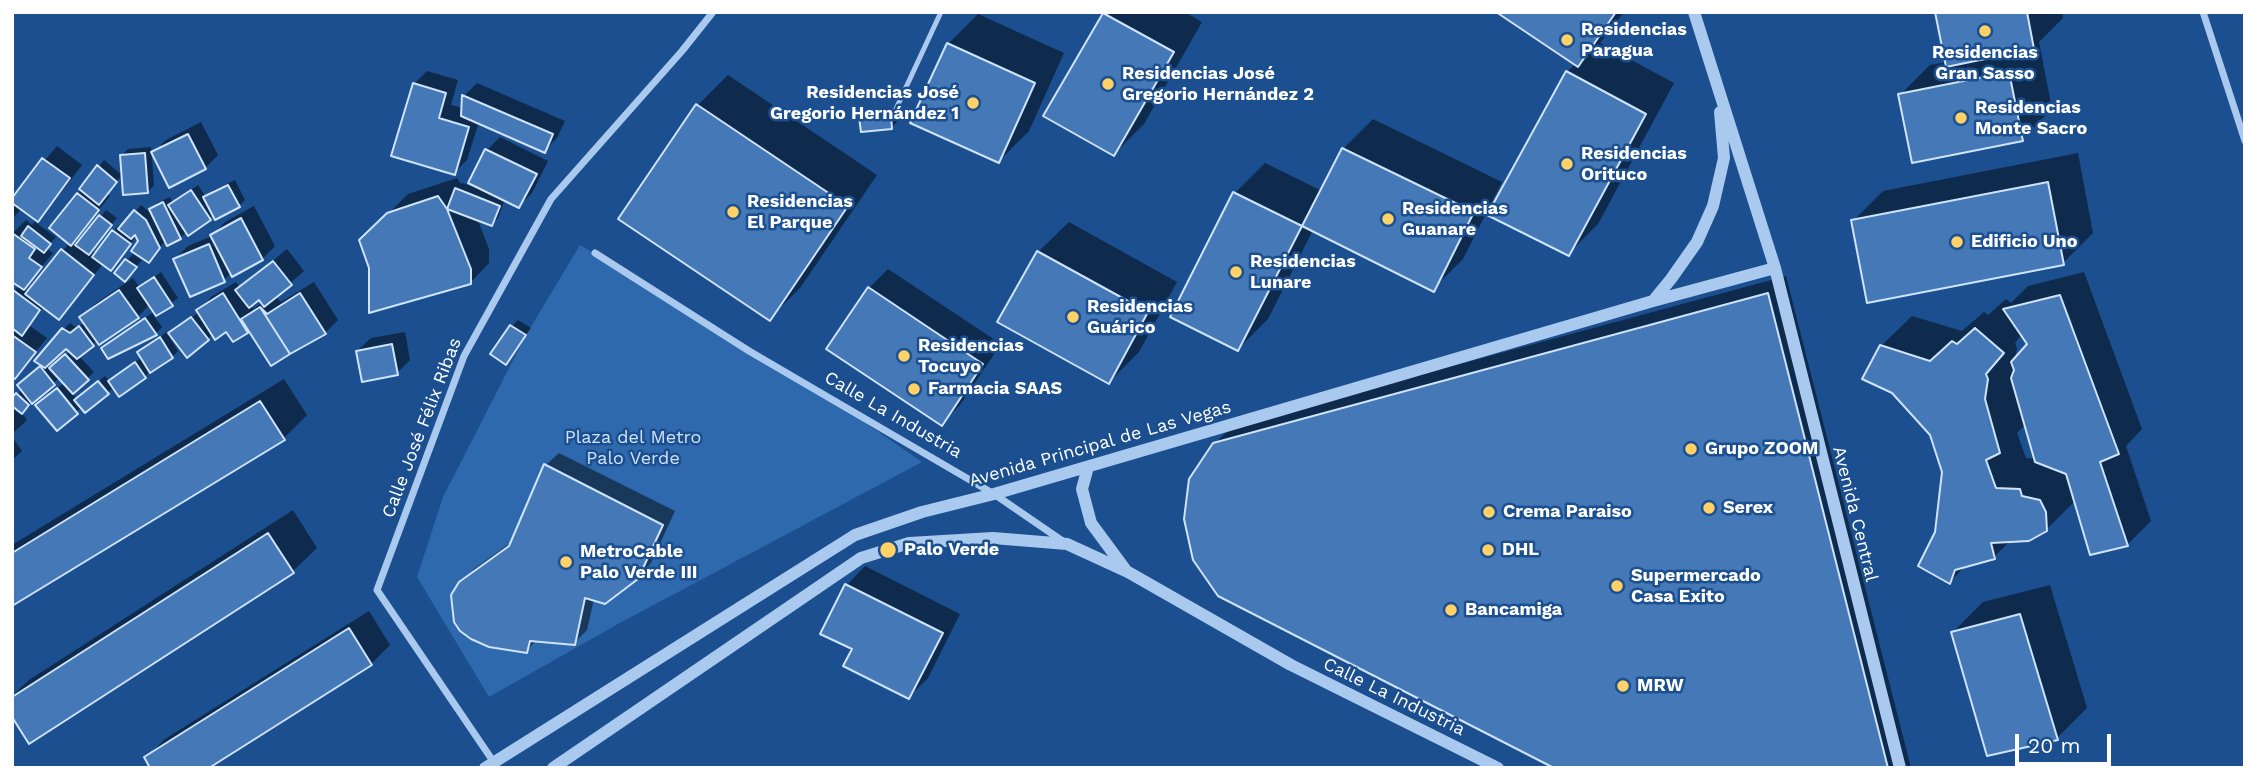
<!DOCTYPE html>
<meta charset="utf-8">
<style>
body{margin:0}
#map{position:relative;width:2257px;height:780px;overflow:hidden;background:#1b4f8f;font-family:"Work Sans",sans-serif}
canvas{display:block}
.frame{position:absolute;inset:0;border:14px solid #fff;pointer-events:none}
.scale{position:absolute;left:2015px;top:734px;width:96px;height:32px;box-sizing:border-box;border:4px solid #fff;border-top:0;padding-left:9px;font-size:21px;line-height:24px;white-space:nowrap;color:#fff;-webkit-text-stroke:5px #1b4f8f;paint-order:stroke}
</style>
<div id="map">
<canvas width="2257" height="780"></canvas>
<div class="frame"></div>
<div class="scale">20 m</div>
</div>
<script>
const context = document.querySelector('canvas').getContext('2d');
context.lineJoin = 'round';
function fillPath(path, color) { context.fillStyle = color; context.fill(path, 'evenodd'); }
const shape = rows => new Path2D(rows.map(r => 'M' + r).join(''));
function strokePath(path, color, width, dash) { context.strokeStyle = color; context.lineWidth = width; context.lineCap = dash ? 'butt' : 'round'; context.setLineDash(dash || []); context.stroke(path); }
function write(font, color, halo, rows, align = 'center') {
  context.font = font + ' "Work Sans",sans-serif'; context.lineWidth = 5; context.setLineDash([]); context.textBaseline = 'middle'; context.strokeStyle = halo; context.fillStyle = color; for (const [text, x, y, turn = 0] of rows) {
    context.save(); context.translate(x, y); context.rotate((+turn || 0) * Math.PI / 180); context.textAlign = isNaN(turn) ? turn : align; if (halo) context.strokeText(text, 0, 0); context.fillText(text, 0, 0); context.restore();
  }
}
const green = shape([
 [580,245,790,371,922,462,618,624,489,697,417,577,443,497,526,335]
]);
const shadow = shape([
 [1105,12,1185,12,1202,22,1144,124,1114,154],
 [1499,12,1624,12,1600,43,1674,83,1598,224,1568,254,1490,214,1567,72,1575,64],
 [1937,12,2062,12,2063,18,2039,42,2052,109,2022,139,1900,95,1930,65,1947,62],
 [978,14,1064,53,1029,131,999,161,948,44],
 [427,71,458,80,451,105,463,108,464,96,477,83,565,121,557,138,544,151,479,122,467,160,454,173,414,84],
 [728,75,877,175,800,288,770,318,620,219,698,105],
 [896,109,898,121,892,127,861,118,867,112],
 [1373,119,1502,182,1463,259,1433,289,1313,230,1268,319,1238,349,1235,193,1265,163,1322,191,1343,149],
 [201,122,218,155,205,168,153,153,166,140],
 [500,137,548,161,532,193,519,206,505,199,498,218,492,224,477,218,489,249,489,263,470,283,370,268,361,241,408,194,457,178,461,184,463,183,475,188,476,186,470,182,487,150],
 [57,146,82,165,50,207,35,222,56,237,46,248,53,253,24,288,29,292,70,242,78,194,104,160,122,175,107,194,110,196,76,238,80,241,106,210,117,218,92,250,97,254,113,232,119,225,122,227,141,205,153,215,151,209,157,203,170,197,173,203,198,185,206,197,212,191,235,180,245,200,239,206,214,215,187,231,180,238,166,240,149,260,137,235,117,262,104,263,58,318,44,306,30,326,47,338,15,377,12,375,12,293,20,285,16,283,12,288,12,234,26,220,32,225,37,219,22,208,12,219,12,199],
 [151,147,154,185,148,192,122,155,128,149],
 [2078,153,2093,233,2063,263,1853,221,1883,191],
 [254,206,275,246,262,259,233,274,232,272,224,280,175,259,188,246,212,236,225,222],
 [1069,222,1177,282,1139,352,1109,382,1038,252],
 [287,249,304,271,275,296,281,302,314,282,338,320,325,333,249,329,246,332,227,330,213,334,208,339,173,336,170,338,178,351,172,357,151,370,145,377,114,386,108,393,82,407,57,428,44,399,65,382,60,377,21,412,27,420,12,434,12,400,23,389,25,379,43,364,64,329,70,323,77,328,85,322,82,317,95,304,133,278,140,288,161,272,178,298,154,316,162,327,156,334,109,356,103,348,155,311,150,304,138,317,98,340,79,356,94,372,72,393,77,399,105,376,110,382,142,357,139,353,145,347,167,332,168,335,199,312,211,297,236,282,240,288],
 [259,298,263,302,253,309,250,304],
 [66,347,71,351,52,367,48,363],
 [133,254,142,260,131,273,117,273],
 [888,269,1001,344,960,405,941,424,869,288],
 [2084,272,2142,429,2126,446,2151,521,2128,544,2091,553,2076,500,2046,530,2011,540,1994,557,1966,565,1950,582,1937,533,1943,472,1931,435,1881,346,1912,316,1962,331,1984,312,1988,315,2006,299,2011,303,2028,286],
 [2022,334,2029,344,2015,360,2017,348,2015,343],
 [2026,424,2036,459,2026,458,2017,433],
 [1786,276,1911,768,1556,768,1214,444,1234,425],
 [518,320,531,328,506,363,512,326],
 [405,332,410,360,397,373,357,351,371,338],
 [284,379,307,415,283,439,12,604,12,545],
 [13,438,22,451,12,460,12,438],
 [559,453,675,511,651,563,637,577,594,599,587,630,574,643,537,640,526,651,460,583,474,569,513,541,546,465],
 [293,510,317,548,293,571,30,741,12,714,12,696,29,680],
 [865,566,960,614,928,678,909,697,854,648,847,585],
 [2050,585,2087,708,2057,738,1953,632,1983,602],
 [369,611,390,645,371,664,206,768,146,758,165,739]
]);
const building = shape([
 [1496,12,1616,12,1578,67,1496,12],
 [1935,12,2027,12,2034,49,1946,67,1935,12],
 [1103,13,1174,52,1114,156,1043,116,1103,13],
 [947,43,1035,83,999,163,910,123,947,43],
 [1566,71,1646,114,1569,256,1487,215,1566,71],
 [2009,72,2023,141,1912,163,1898,94,2009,72],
 [413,83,446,93,439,118,469,127,455,175,391,156,413,83],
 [462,95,553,134,545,153,461,116,462,95],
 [696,104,848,206,770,321,618,219,696,104],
 [891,114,892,129,861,132,859,117,891,114],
 [188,134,206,169,169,188,151,152,188,134],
 [1342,148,1474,212,1434,292,1302,226,1342,148],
 [485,149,537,174,519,208,468,183,485,149],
 [145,153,148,193,123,195,120,155,145,153],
 [42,158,70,178,38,222,12,203,12,198,42,158],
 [97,165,117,182,99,205,79,189,97,165],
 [2048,182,2064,265,1867,303,1851,220,2048,182],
 [228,185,240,207,215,220,203,197,228,185],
 [455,188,500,206,492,226,447,209,455,188],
 [191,190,211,220,188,236,168,205,191,190],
 [1233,192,1302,226,1238,351,1170,317,1233,192],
 [77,193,99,210,71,246,49,228,77,193],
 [438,196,447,209,471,269,471,284,369,313,369,268,359,240,387,213,438,196],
 [163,202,181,239,167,246,149,209,163,202],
 [134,210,146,220,160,248,149,263,131,251,138,241,135,235,131,239,118,229,134,210],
 [99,215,112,225,89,255,75,245,99,215],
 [241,218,263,260,232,277,210,235,241,218],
 [28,226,51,244,44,253,21,236,28,226],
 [112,230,131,244,111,271,92,257,112,230],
 [12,233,35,249,29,258,42,267,24,290,12,282,12,233],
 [209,244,225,282,190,297,173,259,209,244],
 [61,249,94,275,59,320,25,294,61,249],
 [1037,251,1148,312,1109,384,997,322,1037,251],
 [125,259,137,267,125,282,114,273,125,259],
 [273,261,292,285,264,307,259,300,249,308,235,290,273,261],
 [154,277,173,306,156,316,137,288,154,277],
 [868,287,983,364,942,426,826,349,868,287],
 [13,290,40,310,22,336,12,328,13,290],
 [119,290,139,318,99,345,79,317,119,290],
 [223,293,248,333,233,342,226,332,215,340,196,310,223,293],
 [300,293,326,334,290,354,260,307,267,314,300,293],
 [1768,293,1888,768,1554,768,1218,596,1193,560,1184,519,1189,479,1213,443,1768,293],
 [2060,295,2119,454,2100,462,2128,546,2090,555,2066,474,2035,462,2011,378,2014,370,2011,362,2027,344,2003,309,2060,295],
 [260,307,290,354,271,366,241,319,260,307],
 [191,317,209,340,187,358,168,333,191,317],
 [145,318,157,335,108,359,101,348,145,318],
 [510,325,526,335,506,365,490,354,510,325],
 [79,326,94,346,77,359,66,349,45,368,34,361,62,328,70,333,79,326],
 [1975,328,2004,353,1986,374,1988,379,1985,399,2000,453,1986,460,1996,488,2020,489,2022,496,2040,500,2046,512,2047,531,2029,541,1991,543,1995,559,1955,570,1950,584,1918,566,1935,532,1942,472,1930,435,1892,393,1862,379,1880,345,1930,361,1952,341,1957,344,1975,328],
 [12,335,36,352,15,379,12,377,12,335],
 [160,337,173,358,150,373,137,352,160,337],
 [392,344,398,375,362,382,356,351,392,344],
 [65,354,89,380,73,394,49,368,65,354],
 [135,362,146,378,119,397,108,381,135,362],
 [40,366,55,385,32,404,17,385,40,366],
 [98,381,109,394,85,413,74,400,98,381],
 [57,388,78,414,57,431,35,405,57,388],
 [16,393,29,405,22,414,12,406,12,398,16,393],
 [260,401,285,440,12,606,12,553,260,401],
 [544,464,663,525,638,579,605,604,585,598,575,645,530,641,527,653,489,647,471,639,460,631,454,622,451,595,459,582,509,546,544,464],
 [268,533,294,573,29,744,12,717,12,697,268,533],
 [845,584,943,633,909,699,843,666,852,649,820,634,845,584],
 [2020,614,2058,740,1987,756,1951,632,2020,614],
 [349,628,372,665,209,768,150,768,144,757,349,628]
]);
const service = shape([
 [895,111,941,12]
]);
const minor = shape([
 [2203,12,2245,141],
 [595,253,749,351,994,494,1064,542],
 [495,764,377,590,464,356,551,199,682,51,713,12]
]);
const tertiary = shape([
 [1694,12,1775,268,1900,768],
 [1653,301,1671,279,1697,242,1713,206,1724,158,1720,112],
 [1088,467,1082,489,1091,523,1125,569],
 [485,768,855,535,922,512,994,494,1653,301,1775,268],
 [553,768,861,558,909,543,993,538,1067,544,1128,572,1291,665,1498,768]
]);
const markers = [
 [1985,31,7,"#ffd166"],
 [1567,40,7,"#ffd166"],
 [1108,84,7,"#ffd166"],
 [973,103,7,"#ffd166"],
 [1961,118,7,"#ffd166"],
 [1567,164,7,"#ffd166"],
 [733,212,7,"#ffd166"],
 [1388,219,7,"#ffd166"],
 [1957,242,7,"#ffd166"],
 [1236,272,7,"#ffd166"],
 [1073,317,7,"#ffd166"],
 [904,356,7,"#ffd166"],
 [914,389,7,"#ffd166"],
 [1691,449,7,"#ffd166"],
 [1709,508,7,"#ffd166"],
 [1489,512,7,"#ffd166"],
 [888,550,9,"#ffd166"],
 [1488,550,7,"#ffd166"],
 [566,562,7,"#ffd166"],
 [1617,586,7,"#ffd166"],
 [1451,610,7,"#ffd166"],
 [1623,686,7,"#ffd166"]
];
const poiNames = [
 ["Residencias",1581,30],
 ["Paragua",1581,51],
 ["Residencias",1985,53,"center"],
 ["Gran Sasso",1985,74,"center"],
 ["Residencias José",1122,74],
 ["Gregorio Hernández 2",1122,95],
 ["Residencias José",959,93,"right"],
 ["Gregorio Hernández 1",959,114,"right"],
 ["Residencias",1975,108],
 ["Monte Sacro",1975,129],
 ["Residencias",1581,154],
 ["Orituco",1581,175],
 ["Residencias",747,202],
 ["El Parque",747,223],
 ["Residencias",1402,209],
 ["Guanare",1402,230],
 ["Edificio Uno",1971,242],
 ["Residencias",1250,262],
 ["Lunare",1250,283],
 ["Residencias",1087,307],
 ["Guárico",1087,328],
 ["Residencias",918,346],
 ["Tocuyo",918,367],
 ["Farmacia SAAS",928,389],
 ["Grupo ZOOM",1705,449],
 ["Serex",1723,508],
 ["Crema Paraiso",1503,512],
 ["Palo Verde",904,550],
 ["DHL",1502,550],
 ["MetroCable",580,552],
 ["Palo Verde III",580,573],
 ["Supermercado",1631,576],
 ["Casa Exito",1631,597],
 ["Bancamiga",1465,610],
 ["MRW",1637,686]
];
const streetNames = [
 ["Calle La Industria",893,415,30],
 ["Calle José Félix Ribas",422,428,-69],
 ["Avenida Principal de Las Vegas",1100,444,-16],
 ["Avenida Central",1855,514,76],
 ["Calle La Industria",1394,697,26]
];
const parkNames = [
 ["Plaza del Metro",633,438],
 ["Palo Verde",633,459]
];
fillPath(green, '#2e69ad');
fillPath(shadow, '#0007');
fillPath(building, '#4478b7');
strokePath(building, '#cfe3fa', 2);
strokePath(service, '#a9c9ee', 5);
strokePath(minor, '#a9c9ee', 7);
strokePath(tertiary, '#a9c9ee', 12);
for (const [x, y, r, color] of markers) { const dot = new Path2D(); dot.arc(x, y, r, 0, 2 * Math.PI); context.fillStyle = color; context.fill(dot); strokePath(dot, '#1b4f8f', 2.5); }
write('bold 18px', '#fff', '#1b4f8f', poiNames, 'left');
write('18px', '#fff', '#1b4f8f', streetNames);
write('18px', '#cfe3fa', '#1b4f8f', parkNames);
</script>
